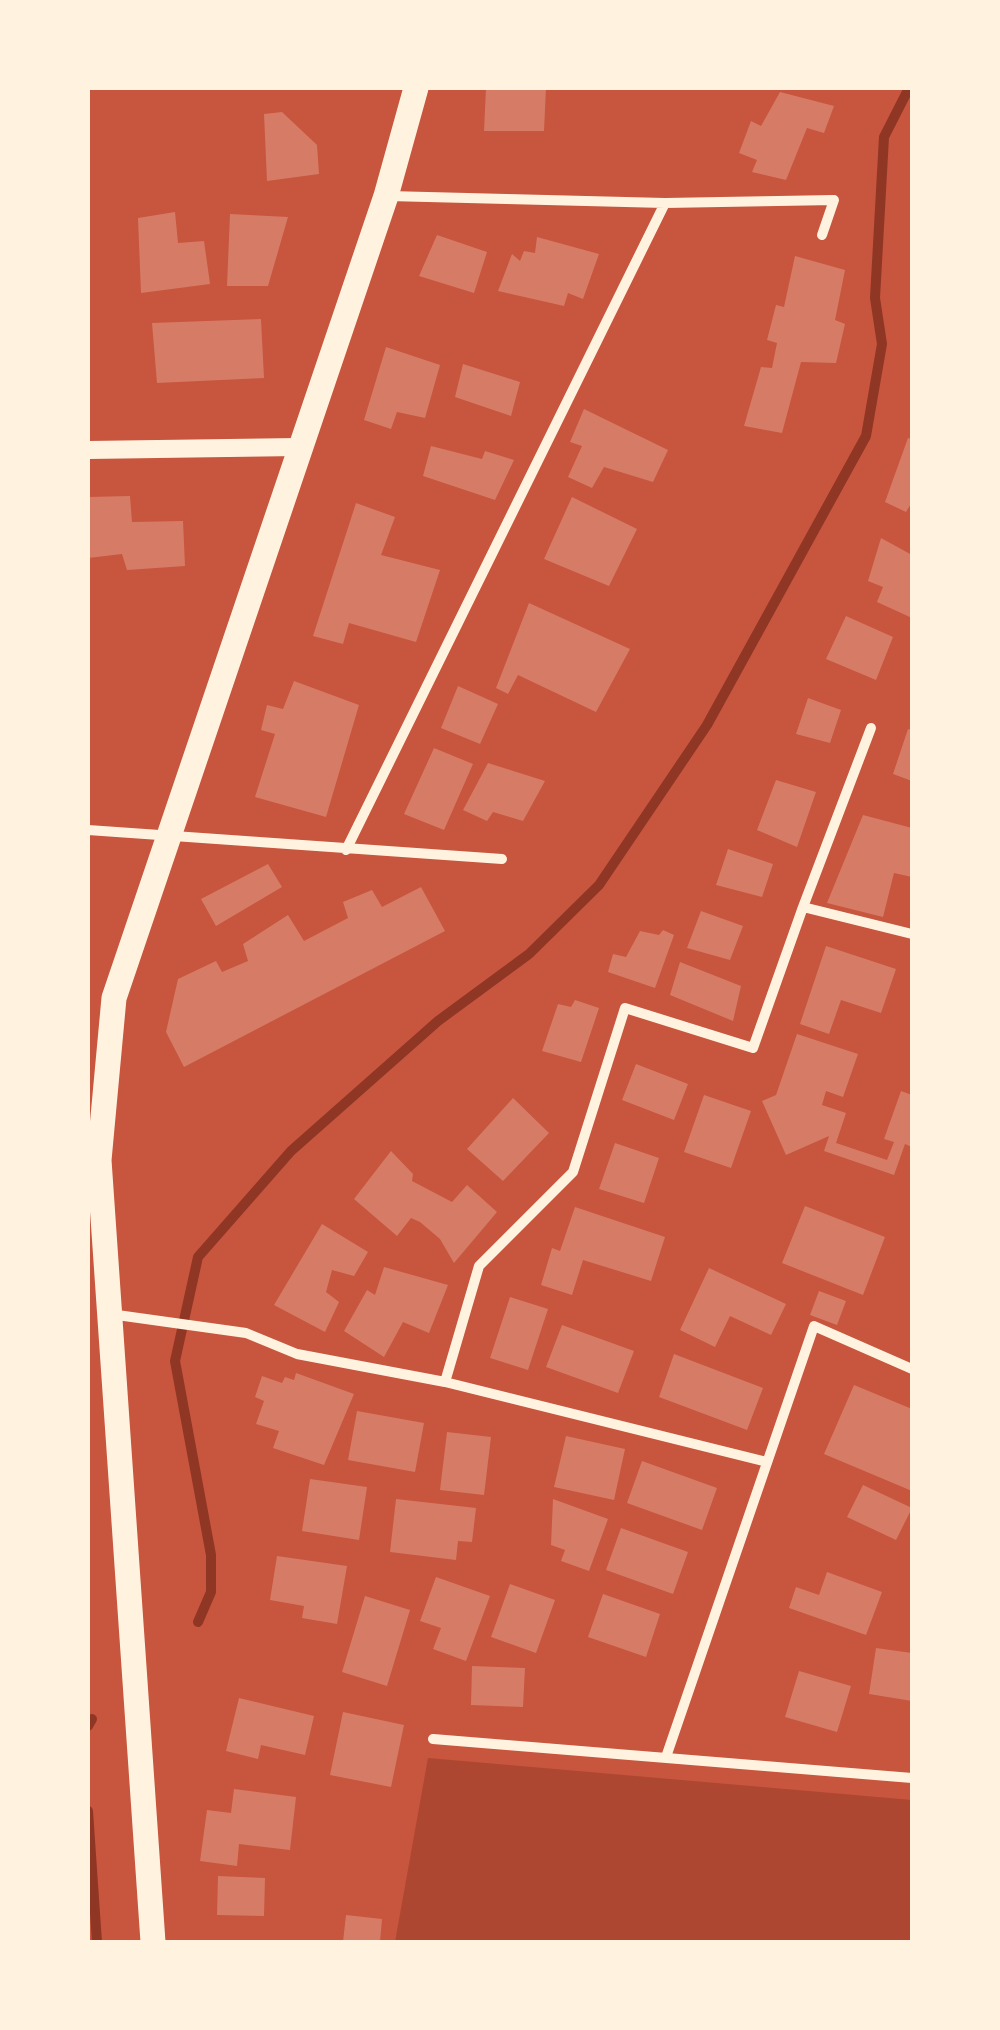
<!DOCTYPE html>
<style>
body{margin:0}
#map{position:relative;width:1000px;height:2030px;overflow:hidden;background:#c8553d;font-family:"Roboto Condensed",sans-serif}
canvas{display:block}
.frame{position:absolute;inset:0;border:90px solid #fff3e0;pointer-events:none}
</style>
<div id="map">
<canvas width="1000" height="2030"></canvas>
<div class="frame"></div>
</div>
<script>
const context = document.querySelector('canvas').getContext('2d');
context.lineJoin = 'round';
function fillPath(path, color) { context.fillStyle = color; context.fill(path, 'evenodd'); }
const shape = rows => new Path2D(rows.map(r => 'M' + r).join(''));
function strokePath(path, color, width, dash) { context.strokeStyle = color; context.lineWidth = width; context.lineCap = dash ? 'butt' : 'round'; context.setLineDash(dash || []); context.stroke(path); }
const green = shape([
 [428,1758,912,1800,912,1942,395,1942]
]);
const stream = shape([
 [198,1622,211,1592,211,1555,175,1361,198,1257,291,1151,438,1021,529,954,599,885,707,725,866,436,882,344,875,298,884,137,909,88],
 [88,1726,92,1719],
 [88,1811,97,1942]
]);
const building = shape([
 [486,88,546,88,544,131,484,131],
 [780,92,834,106,824,133,807,128,786,180,752,172,757,160,739,153,751,121,761,126],
 [282,112,317,145,319,174,267,181,264,114],
 [175,212,178,243,204,241,210,284,141,293,138,218],
 [230,214,288,217,268,286,227,286],
 [437,235,487,252,474,293,419,276],
 [537,237,599,254,583,299,568,293,564,306,498,291,512,254,520,261,524,251,535,253],
 [795,256,845,270,835,320,845,324,836,363,801,362,782,433,744,426,761,367,772,368,777,343,767,340,776,305,784,307],
 [261,319,264,378,157,383,152,323],
 [386,347,440,365,425,418,397,412,391,429,364,420],
 [463,364,520,382,511,416,455,397],
 [584,409,668,450,653,482,604,467,592,488,568,477,582,446,570,442],
 [908,438,912,439,912,502,906,512,885,502],
 [431,446,482,459,485,451,514,460,495,500,423,476],
 [130,496,132,522,183,521,185,566,127,570,122,554,88,558,88,497],
 [572,497,637,529,609,586,544,559],
 [356,503,395,517,381,555,440,570,416,642,349,623,343,644,313,636],
 [881,538,912,555,912,618,877,602,883,587,868,581],
 [529,603,630,649,596,712,518,675,508,694,496,688],
 [846,616,893,637,876,680,826,659],
 [294,681,359,705,326,817,255,797,275,734,261,730,267,705,283,709],
 [458,686,498,704,480,744,441,728],
 [808,698,841,710,830,743,796,734],
 [908,729,912,730,912,781,893,774],
 [434,748,473,764,444,830,404,814],
 [488,763,545,781,523,821,493,812,487,821,463,810],
 [776,780,816,792,797,847,757,830],
 [863,815,912,828,912,877,894,873,883,917,827,903],
 [728,849,773,864,762,897,716,885],
 [268,864,282,887,216,926,201,899],
 [421,887,445,931,184,1067,166,1032,178,979,216,961,222,972,248,961,243,944,288,915,304,941,348,918,343,902,372,890,382,907],
 [701,911,743,926,730,960,687,948],
 [663,930,674,935,655,988,608,972,613,954,626,957,640,931,659,935],
 [826,946,896,969,881,1013,841,1000,829,1034,800,1024],
 [680,962,741,986,733,1021,670,995],
 [575,1000,599,1008,581,1062,542,1051,558,1004,571,1007],
 [797,1034,858,1054,843,1097,826,1091,822,1105,846,1113,836,1143,887,1160,894,1142,884,1139,901,1091,912,1095,912,1147,905,1144,894,1175,824,1151,829,1136,786,1155,762,1101,776,1095],
 [636,1064,688,1084,674,1120,622,1100],
 [704,1095,751,1111,731,1168,684,1152],
 [513,1098,549,1133,503,1181,467,1149],
 [615,1143,659,1158,644,1203,599,1189],
 [391,1151,413,1174,412,1181,452,1202,467,1185,497,1212,454,1263,440,1239,420,1222,411,1218,397,1236,354,1199],
 [805,1206,885,1237,863,1295,782,1263],
 [575,1207,665,1237,651,1281,583,1260,572,1295,541,1285,552,1248,560,1251],
 [322,1224,368,1252,354,1276,332,1270,326,1292,339,1302,325,1332,274,1305],
 [384,1267,448,1285,429,1333,403,1322,384,1357,344,1331,367,1290,375,1295],
 [709,1268,786,1304,771,1335,730,1316,715,1347,680,1330],
 [819,1291,846,1301,837,1325,810,1315],
 [510,1297,548,1309,528,1370,490,1358],
 [562,1325,634,1351,618,1393,546,1367],
 [674,1354,763,1388,747,1430,659,1397],
 [296,1373,354,1394,324,1465,273,1448,279,1431,256,1424,264,1401,255,1397,262,1376,282,1383,285,1377,294,1380],
 [854,1385,912,1409,912,1491,824,1454],
 [357,1411,424,1423,415,1472,348,1460],
 [447,1432,491,1437,484,1495,440,1490],
 [566,1436,625,1449,614,1500,554,1487],
 [642,1461,717,1488,702,1530,627,1503],
 [310,1479,367,1487,359,1540,302,1531],
 [863,1485,912,1508,896,1540,847,1517],
 [396,1499,476,1508,472,1542,458,1541,456,1560,390,1552],
 [553,1499,608,1519,589,1571,561,1561,565,1550,551,1545],
 [621,1528,688,1552,673,1594,606,1570],
 [277,1556,347,1566,337,1624,302,1618,304,1606,270,1600],
 [827,1572,882,1592,866,1635,789,1608,796,1587,819,1595],
 [436,1577,490,1596,466,1661,433,1649,441,1628,420,1621],
 [510,1584,555,1600,536,1653,491,1637],
 [603,1594,660,1614,646,1657,588,1637],
 [365,1596,410,1610,387,1686,342,1672],
 [876,1648,912,1653,912,1701,869,1694],
 [472,1666,525,1668,523,1707,471,1705],
 [799,1671,851,1686,837,1732,785,1717],
 [239,1698,314,1716,305,1755,261,1745,258,1759,226,1751],
 [343,1712,404,1725,391,1787,330,1775],
 [234,1789,296,1797,290,1850,239,1844,237,1866,200,1861,207,1810,231,1813],
 [218,1876,265,1878,264,1916,217,1915],
 [346,1915,382,1919,380,1942,343,1942]
]);
const minor = shape([
 [388,196,665,203,834,200,822,235],
 [88,830,502,859],
 [346,850,665,203],
 [803,907,871,728],
 [110,1314,246,1333,297,1354,445,1382,767,1462],
 [445,1382,479,1266,573,1172,625,1008,753,1048,803,907,912,934],
 [433,1739,912,1778],
 [666,1757,814,1326,912,1369]
]);
const tertiary = shape([
 [88,450,298,447]
]);
const primary = shape([
 [153,1942,99,1160,114,998,386,196,416,88]
]);
fillPath(green, '#ae4732');
strokePath(stream, '#8f3625', 10);
fillPath(building, '#d67c66');
strokePath(minor, '#fff3e0', 10);
strokePath(tertiary, '#fff3e0', 18);
strokePath(primary, '#fff3e0', 25);
</script>
